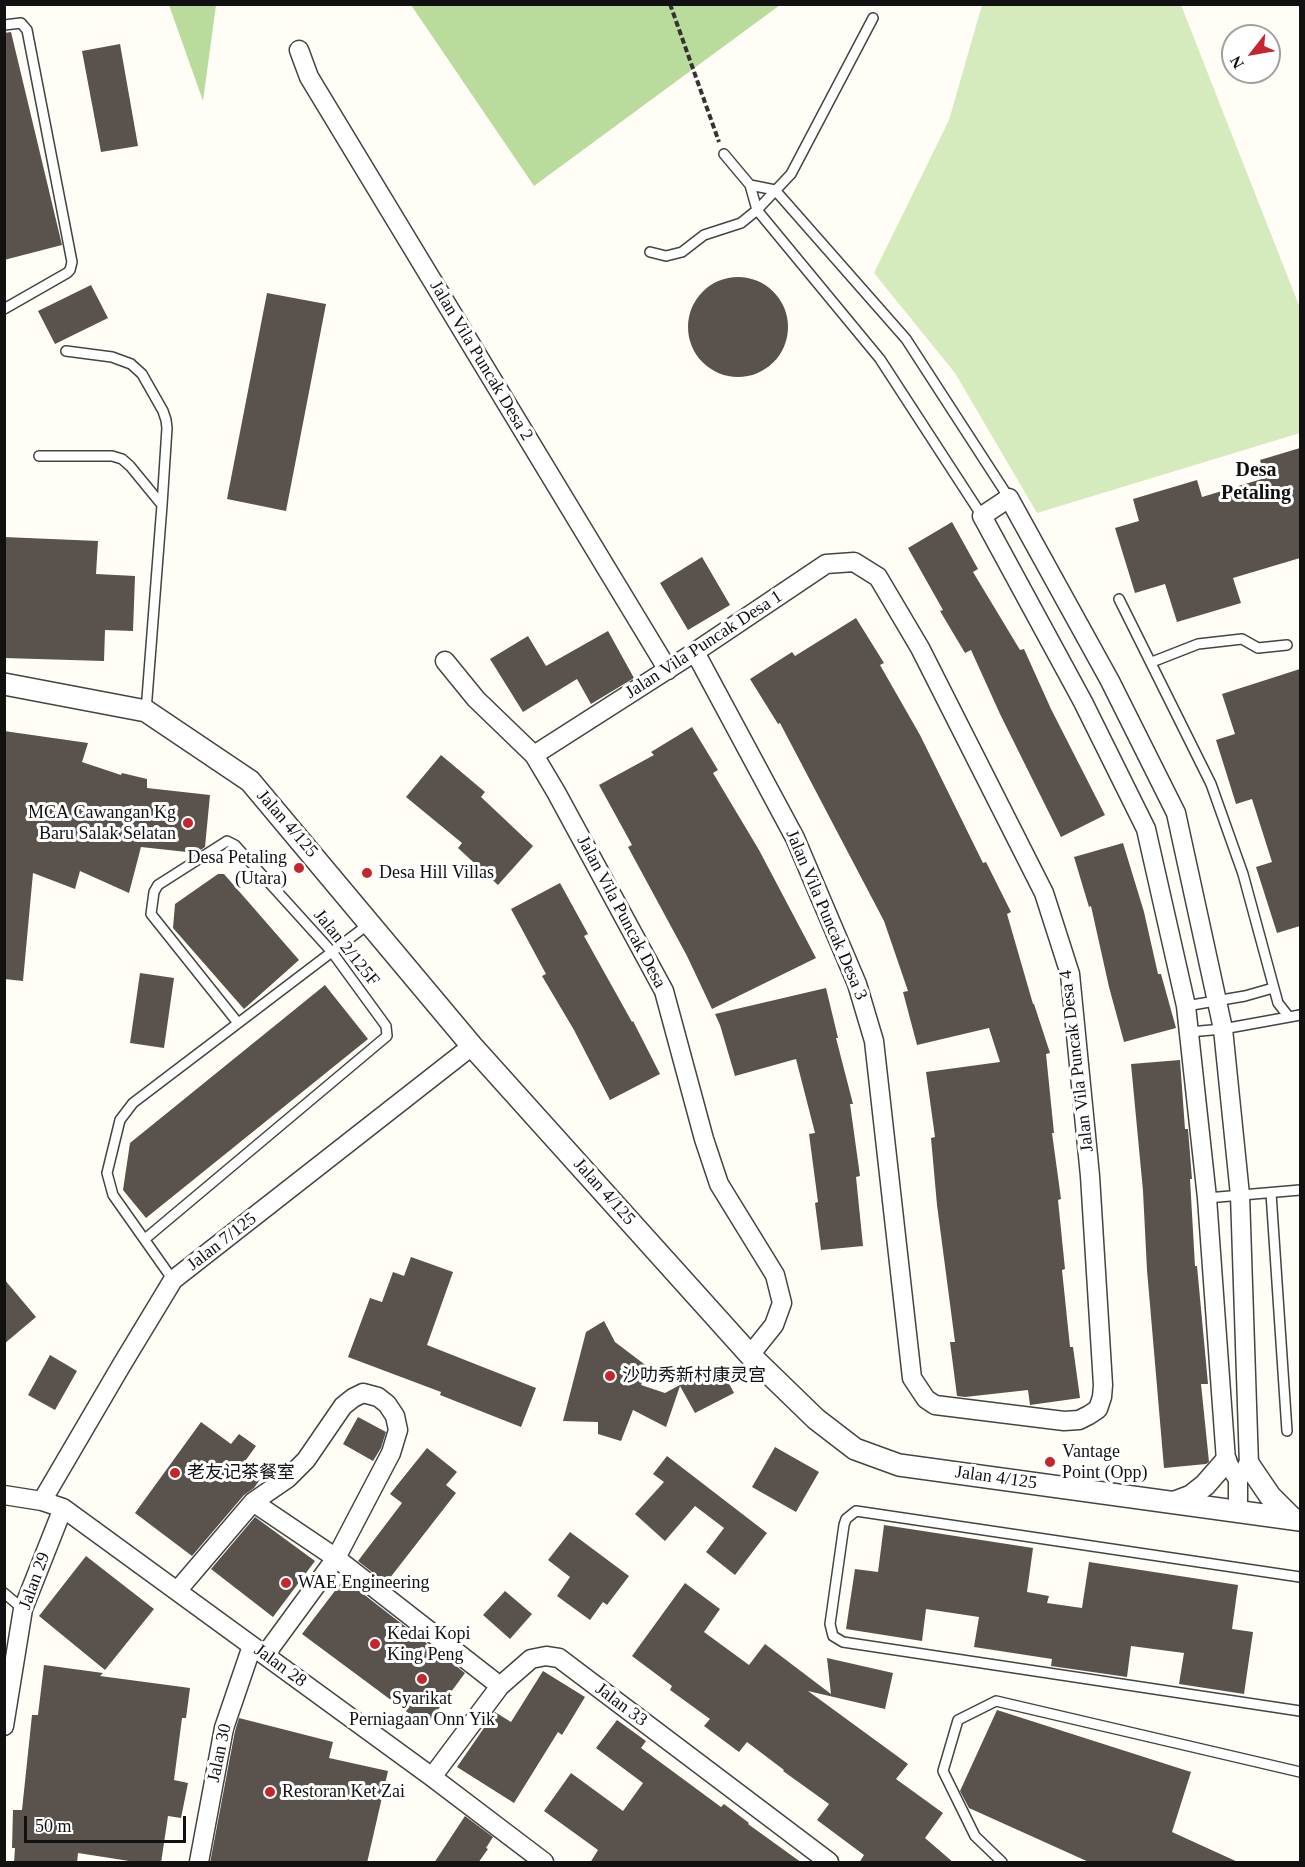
<!DOCTYPE html>
<meta charset="utf-8">
<style>
body{margin:0}
#map{position:relative;width:1305px;height:1867px;overflow:hidden;background:#fffdf5;font-family:"Times New Roman",serif}
canvas{display:block}
.frame{position:absolute;inset:0;border:6px solid #111;pointer-events:none}
.north{position:absolute;left:1221px;top:24px;width:60px;height:60px;box-sizing:border-box;background:#fff;border:2px solid #a0a0a0;border-radius:50%;rotate:239deg;font-size:16px;font-weight:700;line-height:24px;text-align:center;color:#111}
.north::after{content:'';display:block;margin:auto;width:21px;height:27px;background:#c4262e;clip-path:polygon(50% 0,100% 100%,50% 72%,0 100%)}
.scale{position:absolute;left:24px;top:1816px;width:162px;height:27px;box-sizing:border-box;border:3px solid #111;border-top:0;padding-left:8px;font-size:18px;line-height:21px;white-space:nowrap;color:#111;-webkit-text-stroke:4px #fff;paint-order:stroke}
</style>
<div id="map">
<canvas width="1305" height="1867"></canvas>
<div class="frame"></div>
<div class="north">N</div>
<div class="scale">50 m</div>
</div>
<script>
const context = document.querySelector('canvas').getContext('2d');
context.lineJoin = 'round';
function fillPath(path, color) { context.fillStyle = color; context.fill(path, 'evenodd'); }
const shape = rows => new Path2D(rows.map(r => 'M' + r).join(''));
function strokePath(path, color, width, dash) { context.strokeStyle = color; context.lineWidth = width; context.lineCap = dash ? 'butt' : 'round'; context.setLineDash(dash || []); context.stroke(path); }
function write(font, color, halo, rows, align = 'center') {
  context.font = font + ' "Times New Roman","Noto Sans SC",serif'; context.lineWidth = 6; context.setLineDash([]); context.textBaseline = 'middle'; context.strokeStyle = halo; context.fillStyle = color; for (const [text, x, y, turn = 0] of rows) {
    context.save(); context.translate(x, y); context.rotate((+turn || 0) * Math.PI / 180); context.textAlign = isNaN(turn) ? turn : align; if (halo) context.strokeText(text, 0, 0); context.fillText(text, 0, 0); context.restore();
  }
}
const green = shape([
 [982,5,1181,5,1300,308,1300,433,1037,513,955,373,874,273,949,120]
]);
const forest = shape([
 [169,5,216,5,203,101],
 [411,5,780,5,534,186]
]);
const building = shape([
 [11,32,62,245,4,260,4,33],
 [120,44,138,146,101,152,82,51],
 '688 327a50 50 0 1 1 100 0a50 50 0 1 1-100 0Z',
 [91,285,108,318,55,344,38,311],
 [267,293,326,304,286,511,227,499],
 [1300,448,1300,558,1233,578,1241,603,1177,622,1165,584,1135,593,1115,528,1139,521,1133,499,1197,480,1202,497,1265,478,1260,460],
 [952,522,978,569,973,572,1020,650,1024,649,1051,709,1105,815,1061,837,1000,714,971,650,965,653,940,611,943,610,908,548],
 [4,537,98,541,96,574,135,576,133,631,105,630,104,661,4,658],
 [702,557,730,605,688,630,660,583],
 [856,618,884,663,880,665,920,735,983,863,986,862,1011,912,1007,914,1033,1004,1034,1004,1050,1053,1046,1054,1054,1133,1052,1133,1061,1199,1058,1200,1065,1269,1062,1270,1070,1347,1073,1347,1080,1398,1030,1405,1028,1390,965,1397,957,1396,950,1342,955,1342,937,1205,931,1138,935,1137,926,1072,1000,1062,989,1028,917,1045,903,992,908,991,884,921,780,723,778,724,750,679,792,652,795,656],
 [608,631,634,678,591,704,577,679,523,712,490,659,528,636,546,666],
 [1300,669,1300,926,1277,933,1256,867,1272,862,1252,799,1236,804,1216,740,1235,734,1222,694],
 [692,727,718,770,713,773,759,850,816,958,712,1009,687,956,628,847,632,845,599,785,654,755,651,752],
 [4,731,88,743,82,762,121,775,122,773,147,779,147,788,210,795,205,847,196,853,141,847,129,893,80,871,75,889,33,873,23,981,4,979],
 [441,755,485,792,481,797,533,846,498,885,458,848,462,843,406,797],
 [1123,843,1144,912,1158,974,1161,974,1176,1028,1124,1042,1109,987,1091,906,1089,907,1074,857],
 [218,874,224,874,299,960,244,1009,173,928,175,904],
 [560,883,588,934,584,936,632,1022,633,1021,660,1074,610,1100,574,1030,542,976,546,974,511,909],
 [140,973,174,978,164,1048,130,1043],
 [325,985,368,1039,146,1218,123,1190,130,1143],
 [826,988,838,1038,836,1038,853,1104,850,1104,860,1176,856,1177,863,1246,821,1250,815,1203,818,1202,809,1134,815,1133,796,1059,735,1076,720,1025,715,1014],
 [1180,1060,1185,1129,1188,1129,1192,1179,1190,1179,1195,1266,1197,1266,1208,1384,1201,1384,1209,1462,1206,1464,1164,1468,1147,1270,1143,1191,1131,1064],
 [411,1257,453,1272,427,1345,536,1388,521,1427,440,1395,441,1392,348,1357,370,1298,382,1302,393,1272,404,1276],
 [4,1279,36,1317,4,1344],
 [604,1321,615,1342,648,1367,641,1385,665,1393,719,1364,734,1393,695,1413,680,1386,666,1427,633,1410,621,1441,598,1434,598,1422,563,1421,586,1332],
 [50,1355,77,1371,55,1410,28,1395],
 [358,1417,386,1432,381,1448,373,1461,343,1444],
 [201,1422,231,1444,239,1434,256,1446,243,1464,261,1478,254,1488,244,1495,192,1556,135,1513],
 [775,1447,819,1472,796,1512,752,1487],
 [427,1448,457,1472,446,1485,456,1493,386,1583,358,1561,402,1503,390,1494],
 [667,1456,767,1533,735,1575,706,1552,724,1528,695,1506,665,1541,635,1514,664,1482,653,1474],
 [255,1517,315,1561,273,1617,211,1569],
 [884,1525,1033,1548,1027,1592,1049,1596,1047,1603,1082,1608,1089,1562,1238,1585,1232,1629,1253,1632,1244,1694,1179,1684,1184,1653,1131,1646,1127,1677,1051,1666,1052,1659,974,1647,979,1617,926,1609,922,1641,846,1629,855,1569,878,1572],
 [570,1532,629,1576,607,1605,603,1602,590,1620,557,1596,570,1577,548,1560],
 [86,1556,154,1609,105,1670,39,1616],
 [344,1579,465,1673,426,1726,302,1634],
 [685,1583,720,1609,704,1632,749,1665,765,1644,831,1694,827,1658,893,1673,885,1709,808,1691,908,1764,896,1779,943,1813,925,1838,954,1863,859,1863,864,1855,817,1820,829,1804,783,1771,784,1770,747,1742,739,1752,704,1726,710,1719,670,1690,672,1686,632,1656],
 [505,1591,532,1614,510,1639,483,1615],
 [44,1665,103,1673,100,1676,190,1688,186,1718,182,1718,174,1780,188,1783,181,1818,168,1816,161,1863,142,1863,78,1853,77,1863,14,1863,15,1848,12,1848,13,1810,22,1810,32,1715,38,1715],
 [543,1671,585,1697,562,1735,558,1732,514,1803,457,1767,495,1712,511,1722],
 [997,1710,1191,1772,1172,1832,1240,1863,1091,1863,969,1808,960,1791],
 [239,1718,333,1742,329,1758,388,1771,367,1863,210,1863,235,1731],
 [617,1720,646,1741,641,1748,721,1807,724,1804,749,1823,748,1824,802,1863,590,1863,598,1850,544,1811,571,1773,623,1811,643,1783,596,1748],
 [465,1816,493,1837,486,1848,488,1849,478,1863,434,1863]
]);
const path = shape([
 [670,4,719,142]
]);
const service = shape([
 [4,25,21,23,27,30,72,262,70,270,67,273,4,309],
 [724,154,750,185,757,210,880,359,982,516],
 [750,185,775,190,906,339,1009,498],
 [650,252,666,256,682,252,704,235,741,223,757,210,791,174,873,18],
 [66,351,112,357,131,364,142,374,163,411,166,420,167,428,162,505,146,711],
 [39,456,112,456,122,459,130,466,162,505],
 [1119,599,1211,784,1243,874,1278,1003,1289,1017],
 [1152,662,1198,644,1242,639,1258,648,1287,645],
 [1186,1006,1245,996,1273,988],
 [1189,1032,1223,1029,1300,1015],
 [1271,1193,1287,1431],
 [1207,1198,1300,1190],
 [145,1239,387,1036,386,1026,332,952,235,845,227,841,158,885,154,892,151,914,238,1023],
 [173,1280,113,1195,107,1173,120,1120,133,1103,370,923],
 [1300,1577,856,1511,846,1519,844,1525,830,1624,833,1636,843,1642,1300,1711],
 [4,1593,23,1609],
 [1002,1862,975,1836,943,1771,958,1720,996,1701,1300,1772]
]);
const minor = shape([
 [299,50,309,77,668,670],
 [445,661,476,699,534,755,556,792,664,991,704,1139,719,1184,775,1275,782,1303,774,1325,750,1355],
 [534,755,695,652,826,564,854,562,878,577,920,648,1044,893,1070,974,1090,1176,1103,1385,1102,1397,1098,1409,1089,1415,1079,1420,1064,1421,935,1405,926,1399,912,1378,874,1041,857,984,795,838,695,652],
 [4,1495,42,1501,63,1508,432,1777,544,1862],
 [42,1501,121,1366,173,1280,472,1046],
 [253,1502,336,1558,500,1686],
 [1238,1511,1238,1479,1226,1461,1207,1198,1186,1006,1146,829,1083,702,982,516,1009,498,1110,681,1176,813,1223,1029,1240,1195,1249,1465,1238,1479],
 [177,1591,253,1502,288,1478,306,1460,343,1406,353,1398,363,1393,378,1397,387,1404,395,1416,398,1430,391,1453,336,1558,265,1655],
 [4,1726,23,1609,63,1508],
 [432,1777,500,1686,531,1659,546,1656,559,1658,829,1862],
 [199,1862,224,1728,252,1646]
]);
const tertiary = shape([
 [4,684,146,711,250,781,472,1046,750,1355,816,1419,855,1449,899,1465,1300,1520],
 [1249,1465,1270,1496,1293,1519],
 [1175,1502,1191,1496,1205,1485,1226,1461]
]);
const markers = [
 [188,823,6,"#c4262e"],
 [299,868,6,"#c4262e"],
 [367,873,6,"#c4262e"],
 [610,1376,6,"#c4262e"],
 [1050,1462,6,"#c4262e"],
 [175,1473,6,"#c4262e"],
 [286,1583,6,"#c4262e"],
 [375,1644,6,"#c4262e"],
 [422,1679,6,"#c4262e"],
 [270,1792,6,"#c4262e"]
];
const streetNames = [
 ["Jalan Vila Puncak Desa 2",481,361,59],
 ["Jalan Vila Puncak Desa 1",704,645,-33],
 ["Jalan 4/125",287,824,49],
 ["Jalan Vila Puncak Desa",621,912,62],
 ["Jalan Vila Puncak Desa 3",826,915,67],
 ["Jalan 2/125F",346,948,51],
 ["Jalan Vila Puncak Desa 4",1077,1061,-97],
 ["Jalan 4/125",604,1192,48],
 ["Jalan 7/125",222,1242,-38],
 ["Jalan 4/125",996,1478,8],
 ["Jalan 29",35,1581,-70],
 ["Jalan 28",280,1666,36],
 ["Jalan 33",621,1705,37],
 ["Jalan 30",220,1753,-78]
];
const poiNames = [
 ["MCA Cawangan Kg",176,813,"right"],
 ["Baru Salak Selatan",176,834,"right"],
 ["Desa Petaling",287,858,"right"],
 ["(Utara)",287,879,"right"],
 ["Desa Hill Villas",379,873],
 ["沙叻秀新村康灵宫",622,1376],
 ["Vantage",1062,1452],
 ["Point (Opp)",1062,1473],
 ["老友记茶餐室",187,1473],
 ["WAE Engineering",298,1583],
 ["Kedai Kopi",387,1634],
 ["King Peng",387,1655],
 ["Syarikat",422,1699,"center"],
 ["Perniagaan Onn Yik",422,1720,"center"],
 ["Restoran Ket Zai",282,1792]
];
const neighbourhoodNames = [
 ["Desa",1256,471],
 ["Petaling",1256,494]
];
fillPath(green, '#d5ebbd');
fillPath(forest, '#b9dc9c');
fillPath(building, '#5a524d');
strokePath(service, '#444', 12);
strokePath(minor, '#444', 21);
strokePath(tertiary, '#444', 24);
strokePath(path, '#333', 4, [6, 3]);
strokePath(service, '#fff', 9);
strokePath(minor, '#fff', 18);
strokePath(tertiary, '#fff', 21);
for (const [x, y, r, color] of markers) { const dot = new Path2D(); dot.arc(x, y, r, 0, 2 * Math.PI); context.fillStyle = color; context.fill(dot); strokePath(dot, '#fff', 2); }
write('18px', '#111', '#fff', streetNames);
write('18px', '#111', '#fff', poiNames, 'left');
write('bold 20px', '#111', '#fff', neighbourhoodNames);
</script>
